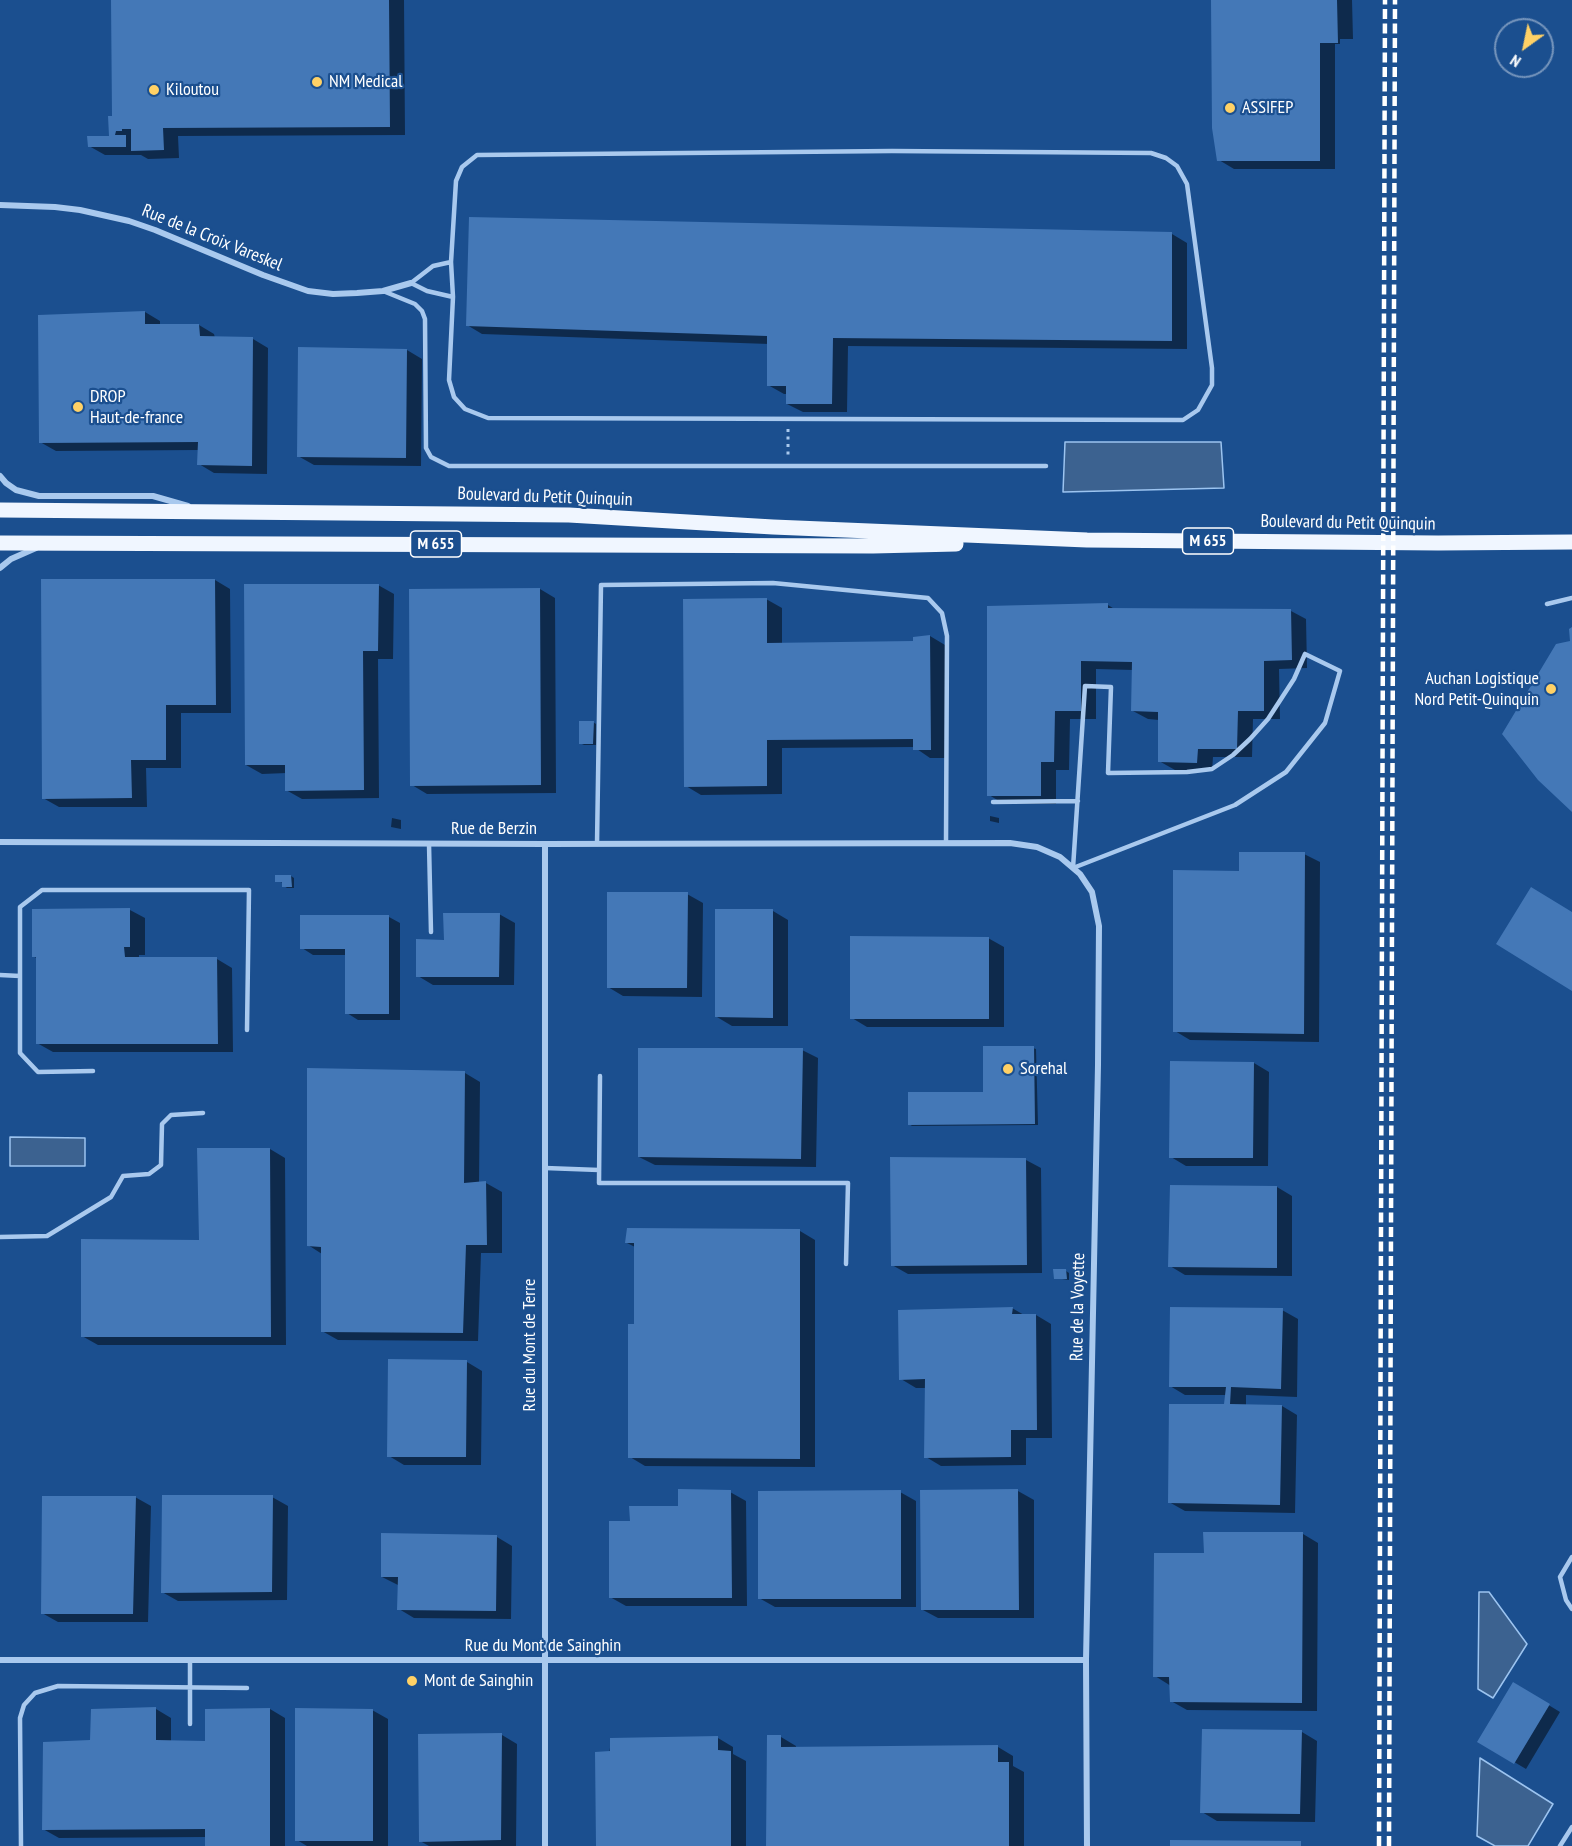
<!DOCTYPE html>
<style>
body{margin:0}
#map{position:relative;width:1572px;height:1846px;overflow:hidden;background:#1b4f8f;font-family:"PT Sans Narrow",sans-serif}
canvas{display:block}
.north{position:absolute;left:1494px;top:18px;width:60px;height:60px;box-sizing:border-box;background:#1b4f8f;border:2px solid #7695bc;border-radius:50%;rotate:213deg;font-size:16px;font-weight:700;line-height:24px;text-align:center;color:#fff}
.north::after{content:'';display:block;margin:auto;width:21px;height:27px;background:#ffd166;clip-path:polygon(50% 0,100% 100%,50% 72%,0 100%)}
</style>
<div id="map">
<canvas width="1572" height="1846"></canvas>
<div class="north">N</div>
</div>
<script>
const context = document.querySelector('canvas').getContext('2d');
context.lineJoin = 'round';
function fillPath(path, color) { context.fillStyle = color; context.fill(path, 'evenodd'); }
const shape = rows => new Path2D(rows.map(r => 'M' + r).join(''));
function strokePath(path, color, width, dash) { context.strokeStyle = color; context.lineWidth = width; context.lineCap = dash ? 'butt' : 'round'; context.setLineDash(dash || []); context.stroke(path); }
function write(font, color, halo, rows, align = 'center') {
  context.font = font + ' "PT Sans Narrow",sans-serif'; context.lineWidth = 4.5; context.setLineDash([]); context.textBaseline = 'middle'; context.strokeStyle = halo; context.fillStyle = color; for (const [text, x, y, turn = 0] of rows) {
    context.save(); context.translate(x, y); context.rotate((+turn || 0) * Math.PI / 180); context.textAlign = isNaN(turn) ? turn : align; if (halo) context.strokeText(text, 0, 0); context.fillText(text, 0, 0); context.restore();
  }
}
const water = shape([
 [1065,442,1221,442,1224,488,1063,492,1065,442],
 [10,1137,85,1138,85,1166,10,1166,10,1137],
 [1479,1592,1489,1592,1527,1644,1493,1698,1478,1689,1479,1592],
 [1480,1758,1553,1804,1528,1846,1495,1846,1477,1836,1480,1758]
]);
const shadow = shape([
 [112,0,404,0,405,135,178,136,179,158,148,159,141,155,105,155,89,146,110,137,114,117],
 [1213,0,1352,0,1353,39,1340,39,1340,44,1335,44,1335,169,1234,169,1219,160],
 [1172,234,1187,243,1187,349,848,346,847,412,803,412,787,404,788,394,784,394,768,385,769,344,482,334,467,325],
 [145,312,160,321,160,325,199,325,214,334,215,338,253,339,268,348,267,474,214,473,199,464,199,450,56,451,40,442],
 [407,350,422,359,421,466,314,465,298,456],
 [215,580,230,589,231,713,181,713,181,768,146,768,147,807,59,807,43,798],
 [378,585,394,594,393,659,378,659,379,798,302,799,286,790,287,773,262,774,246,765],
 [540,589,555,598,556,793,427,794,412,785],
 [766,599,782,608,782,645,914,643,930,636,945,645,946,758,930,758,914,747,782,748,782,794,701,795,686,786],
 [1108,605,1116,610,1291,611,1306,619,1307,668,1279,669,1280,719,1253,719,1252,757,1213,757,1212,771,1175,770,1159,761,1159,720,1148,719,1133,711,1133,670,1096,669,1096,719,1070,719,1069,770,1056,770,1056,804,1004,804,989,795],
 [593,722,596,724,596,745,584,745,580,743],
 [990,816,999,818,999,823,990,821],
 [392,818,401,820,401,829,391,827],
 [1304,854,1320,862,1319,1042,1190,1040,1175,1031,1241,872],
 [291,876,294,878,294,888,287,888,284,886,284,883,277,881],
 [687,894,703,903,702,997,623,996,608,987],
 [130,910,145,918,145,955,139,955,139,958,217,959,232,968,233,1052,53,1052,37,1043,38,959,33,956],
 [773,911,788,920,788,1026,732,1026,717,1017],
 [499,914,515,923,514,985,433,985,418,976,445,941],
 [389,917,400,923,400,1020,358,1020,347,1013,347,955,313,955,302,948],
 [988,938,1004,947,1004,1027,867,1027,852,1018],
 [1033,1048,1036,1049,1038,1125,912,1126,909,1124,985,1093],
 [802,1050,818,1058,816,1167,655,1165,639,1157],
 [1254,1063,1269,1072,1268,1166,1186,1166,1171,1157],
 [465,1073,480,1082,479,1183,486,1183,502,1192,502,1253,481,1253,478,1341,338,1340,322,1331,322,1254,308,1245],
 [270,1149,285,1158,286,1345,98,1345,82,1336,200,1241],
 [1026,1160,1041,1168,1042,1273,908,1274,892,1265],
 [1172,1187,1277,1187,1292,1196,1292,1276,1185,1275,1170,1266],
 [628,1229,800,1231,815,1240,815,1467,645,1466,630,1457,636,1325,635,1247,627,1243],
 [1066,1271,1069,1273,1069,1280,1055,1278],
 [1012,1308,1024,1315,1036,1315,1051,1324,1052,1438,1026,1438,1026,1465,941,1466,926,1457,926,1388,916,1388,901,1379],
 [1282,1310,1298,1319,1297,1397,1246,1395,1246,1406,1282,1406,1297,1415,1295,1513,1185,1511,1169,1502,1226,1405,1227,1395,1185,1395,1170,1386],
 [467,1362,482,1371,481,1465,404,1465,389,1456],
 [921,1491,1018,1491,1034,1500,1034,1618,938,1618,923,1610],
 [730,1492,746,1501,747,1606,626,1606,610,1597,631,1522],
 [900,1492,916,1501,916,1607,775,1607,759,1598],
 [135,1497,151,1506,148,1622,58,1622,42,1613],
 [272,1497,288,1506,287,1600,178,1601,162,1592],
 [1303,1534,1318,1543,1317,1711,1187,1710,1171,1701,1171,1686,1155,1676,1205,1555],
 [497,1537,512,1546,511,1619,414,1618,399,1609,398,1585,382,1577],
 [1514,1684,1560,1712,1526,1769,1479,1741],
 [156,1709,171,1718,171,1742,206,1742,270,1709,285,1718,285,1846,207,1846,206,1837,59,1838,43,1829,92,1742],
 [372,1710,388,1719,388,1846,307,1846,297,1840],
 [1302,1732,1317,1741,1315,1822,1217,1821,1202,1812],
 [502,1735,517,1744,516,1846,429,1846,420,1841],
 [781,1737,796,1746,796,1748,998,1747,1013,1756,1013,1766,1024,1772,1024,1846,768,1846],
 [718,1738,733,1747,733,1754,746,1761,746,1846,597,1846,611,1740]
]);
const building = shape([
 [111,0,389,0,390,127,163,128,164,150,131,151,131,129,122,129,122,131,116,131,115,135,126,135,126,147,88,147,87,136,109,136,108,116,112,116],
 [1211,0,1337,0,1338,43,1320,43,1320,161,1217,161,1212,128],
 [469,217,1172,232,1172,341,833,338,832,404,786,404,786,386,767,386,767,336,466,326],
 [145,311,145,324,199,324,200,336,253,337,252,466,197,465,198,442,39,443,38,315],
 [298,347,407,349,406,458,297,457],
 [41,579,215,579,216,705,166,705,166,760,131,760,132,798,42,799],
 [244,584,379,584,378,651,363,651,364,790,285,791,285,765,245,765],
 [540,588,541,785,410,786,409,589],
 [767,598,767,643,913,641,913,637,930,635,931,750,913,750,913,739,767,740,767,786,684,787,683,599],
 [1108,603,1108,608,1291,609,1292,660,1264,661,1264,711,1238,711,1237,749,1198,749,1197,763,1158,762,1158,712,1131,711,1132,662,1081,661,1081,711,1055,711,1054,762,1041,762,1041,796,987,796,987,606],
 [1572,627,1572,812,1538,780,1502,734,1556,644,1570,641,1569,629],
 [579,721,594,721,593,744,579,744],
 [1239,852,1305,852,1304,1034,1173,1032,1173,870,1239,871],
 [275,875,291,875,292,887,282,887,282,882,275,882],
 [1531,887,1572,912,1572,991,1496,944],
 [607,892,688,892,687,988,607,988],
 [130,908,130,947,124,947,125,957,217,957,218,1044,36,1044,36,957,32,957,32,909],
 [715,909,773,909,773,1018,715,1017],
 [443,913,500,913,499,977,416,977,416,939,444,940],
 [300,915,389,915,389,1014,345,1014,345,949,300,949],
 [850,936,989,937,989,1019,850,1019],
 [983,1046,1034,1046,1035,1124,908,1125,908,1092,983,1092],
 [638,1048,803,1048,801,1159,638,1157],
 [1170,1061,1254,1062,1253,1158,1169,1158],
 [307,1068,465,1071,464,1183,486,1181,487,1245,466,1245,463,1333,321,1332,321,1247,307,1246],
 [197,1148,270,1148,271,1337,81,1337,81,1239,199,1240],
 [890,1157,1026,1158,1027,1265,891,1266],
 [1170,1185,1277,1186,1277,1268,1168,1267],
 [627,1228,800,1229,800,1459,628,1458,628,1324,634,1324,634,1243,625,1243],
 [1053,1269,1066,1269,1067,1279,1054,1279],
 [1013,1307,1012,1314,1036,1314,1037,1430,1011,1430,1011,1457,924,1458,925,1379,899,1380,898,1310],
 [1170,1307,1283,1308,1281,1389,1231,1387,1230,1404,1282,1405,1280,1505,1168,1503,1169,1404,1224,1404,1226,1387,1169,1387],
 [388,1359,467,1360,466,1457,387,1457],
 [678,1489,731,1490,732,1598,609,1598,609,1521,630,1521,629,1506,678,1506],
 [1018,1489,1019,1610,921,1610,920,1490],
 [901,1490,901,1599,758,1599,758,1491],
 [162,1495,273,1495,272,1592,161,1593],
 [42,1496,136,1496,133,1614,41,1614],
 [1203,1532,1303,1532,1302,1703,1170,1702,1169,1677,1153,1677,1154,1553,1204,1553],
 [381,1533,497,1535,496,1611,397,1610,398,1577,381,1577],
 [1513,1682,1550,1704,1514,1764,1477,1742],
 [156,1707,156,1740,205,1741,205,1709,270,1708,270,1846,205,1846,205,1829,42,1830,43,1742,90,1740,91,1709],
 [295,1708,373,1709,373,1841,295,1841],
 [1202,1729,1302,1730,1300,1814,1200,1813],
 [502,1733,501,1840,419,1842,418,1734],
 [767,1735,781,1735,781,1747,998,1745,998,1762,1009,1762,1009,1846,766,1846],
 [718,1736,718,1750,731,1751,731,1846,596,1846,595,1752,610,1751,610,1738],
 [1170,1840,1301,1841,1301,1846,1170,1846]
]);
const path = shape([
 [788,429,788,455]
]);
const service = shape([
 [451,262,453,297,449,380,454,397,465,409,488,418,1183,420,1198,410,1212,385,1212,368,1187,184,1177,166,1166,158,1151,153,892,151,477,155,462,167,456,181,451,262,433,266,411,283,427,291,453,297],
 [383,291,415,304,422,311,425,319,426,448,431,457,449,466,1046,466],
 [1547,604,1572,598],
 [1305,654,1340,671,1325,723,1286,772,1235,805,1073,868,1085,686,1111,687,1108,773,1187,772,1212,769,1233,755,1250,739,1268,719,1294,679,1305,654],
 [993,802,1078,801],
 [429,844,431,932],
 [597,844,601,585,773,583,928,598,942,613,947,636,946,842],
 [0,975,20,976],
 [93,1071,38,1072,20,1053,20,907,42,890,249,890,247,1030],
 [600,1076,599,1183,848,1183,846,1264],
 [545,1168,599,1170],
 [0,1237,47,1236,111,1197,123,1176,149,1174,161,1165,162,1124,171,1115,203,1113],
 [1572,1557,1560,1577,1566,1600,1572,1609],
 [190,1660,190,1724],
 [21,1846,20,1718,24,1705,35,1693,58,1686,247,1688],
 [1560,1846,1572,1827]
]);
const minor = shape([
 [0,205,55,207,80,210,129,221,155,230,263,275,308,291,333,294,357,293,383,291,411,283],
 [0,476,6,483,16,490,39,496,153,496,188,506],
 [0,568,11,559,36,548],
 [0,842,545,844,1010,843,1037,847,1060,857,1080,874,1092,892,1099,926,1098,1065,1086,1660,1087,1846],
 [0,1660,1086,1660],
 [545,1846,545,844]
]);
const primary = shape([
 [0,510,569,515,773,527,1087,540,1438,543,1572,542],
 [0,543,873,546,956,544]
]);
const rail = shape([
 [1379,1846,1385,0],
 [1389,1846,1395,0]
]);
const markers = [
 [317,82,6,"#ffd166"],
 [154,90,6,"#ffd166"],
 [1230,108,6,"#ffd166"],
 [78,407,6,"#ffd166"],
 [1551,689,6,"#ffd166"],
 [1008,1069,6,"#ffd166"],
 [412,1681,6,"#ffd166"]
];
const shields = [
 [1208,541,51],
 [436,544,51]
];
const shieldNames = [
 ["M 655",1208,541],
 ["M 655",436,544]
];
const poiNames = [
 ["NM Medical",329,82],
 ["Kiloutou",166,90],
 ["ASSIFEP",1242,108],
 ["DROP",90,397],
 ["Haut-de-france",90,418],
 ["Auchan Logistique",1539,679,"right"],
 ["Nord Petit-Quinquin",1539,700,"right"],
 ["Sorehal",1020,1069],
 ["Mont de Sainghin",424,1681]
];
const streetNames = [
 ["Rue de la Croix Vareskel",212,238,22],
 ["Boulevard du Petit Quinquin",545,497,2],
 ["Boulevard du Petit Quinquin",1348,523,1],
 ["Rue de Berzin",494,829],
 ["Rue de la Voyette",1078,1307,-89],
 ["Rue du Mont de Terre",530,1345,-90],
 ["Rue du Mont de Sainghin",543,1646]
];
fillPath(water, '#3c6290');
strokePath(water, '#9cc4f0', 1.5);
fillPath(shadow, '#0007');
fillPath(building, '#4478b7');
strokePath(path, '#a9c9ee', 3, [3, 4.5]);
strokePath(service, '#a9c9ee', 4.5);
strokePath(minor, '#a9c9ee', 6);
strokePath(primary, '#f0f6ff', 15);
strokePath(rail, '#fff', 4.5, [10, 4.5]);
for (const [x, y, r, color] of markers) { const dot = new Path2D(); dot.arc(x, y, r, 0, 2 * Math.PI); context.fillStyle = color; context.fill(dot); strokePath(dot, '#1b4f8f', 2); }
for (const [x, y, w] of shields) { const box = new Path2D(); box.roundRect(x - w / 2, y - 13, w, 26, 4.5); context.fillStyle = '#1b4f8f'; context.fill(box); strokePath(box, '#fff', 1.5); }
write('bold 16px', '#fff', null, shieldNames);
write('18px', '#fff', '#1b4f8f', poiNames, 'left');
write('18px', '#fff', '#1b4f8f', streetNames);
</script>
